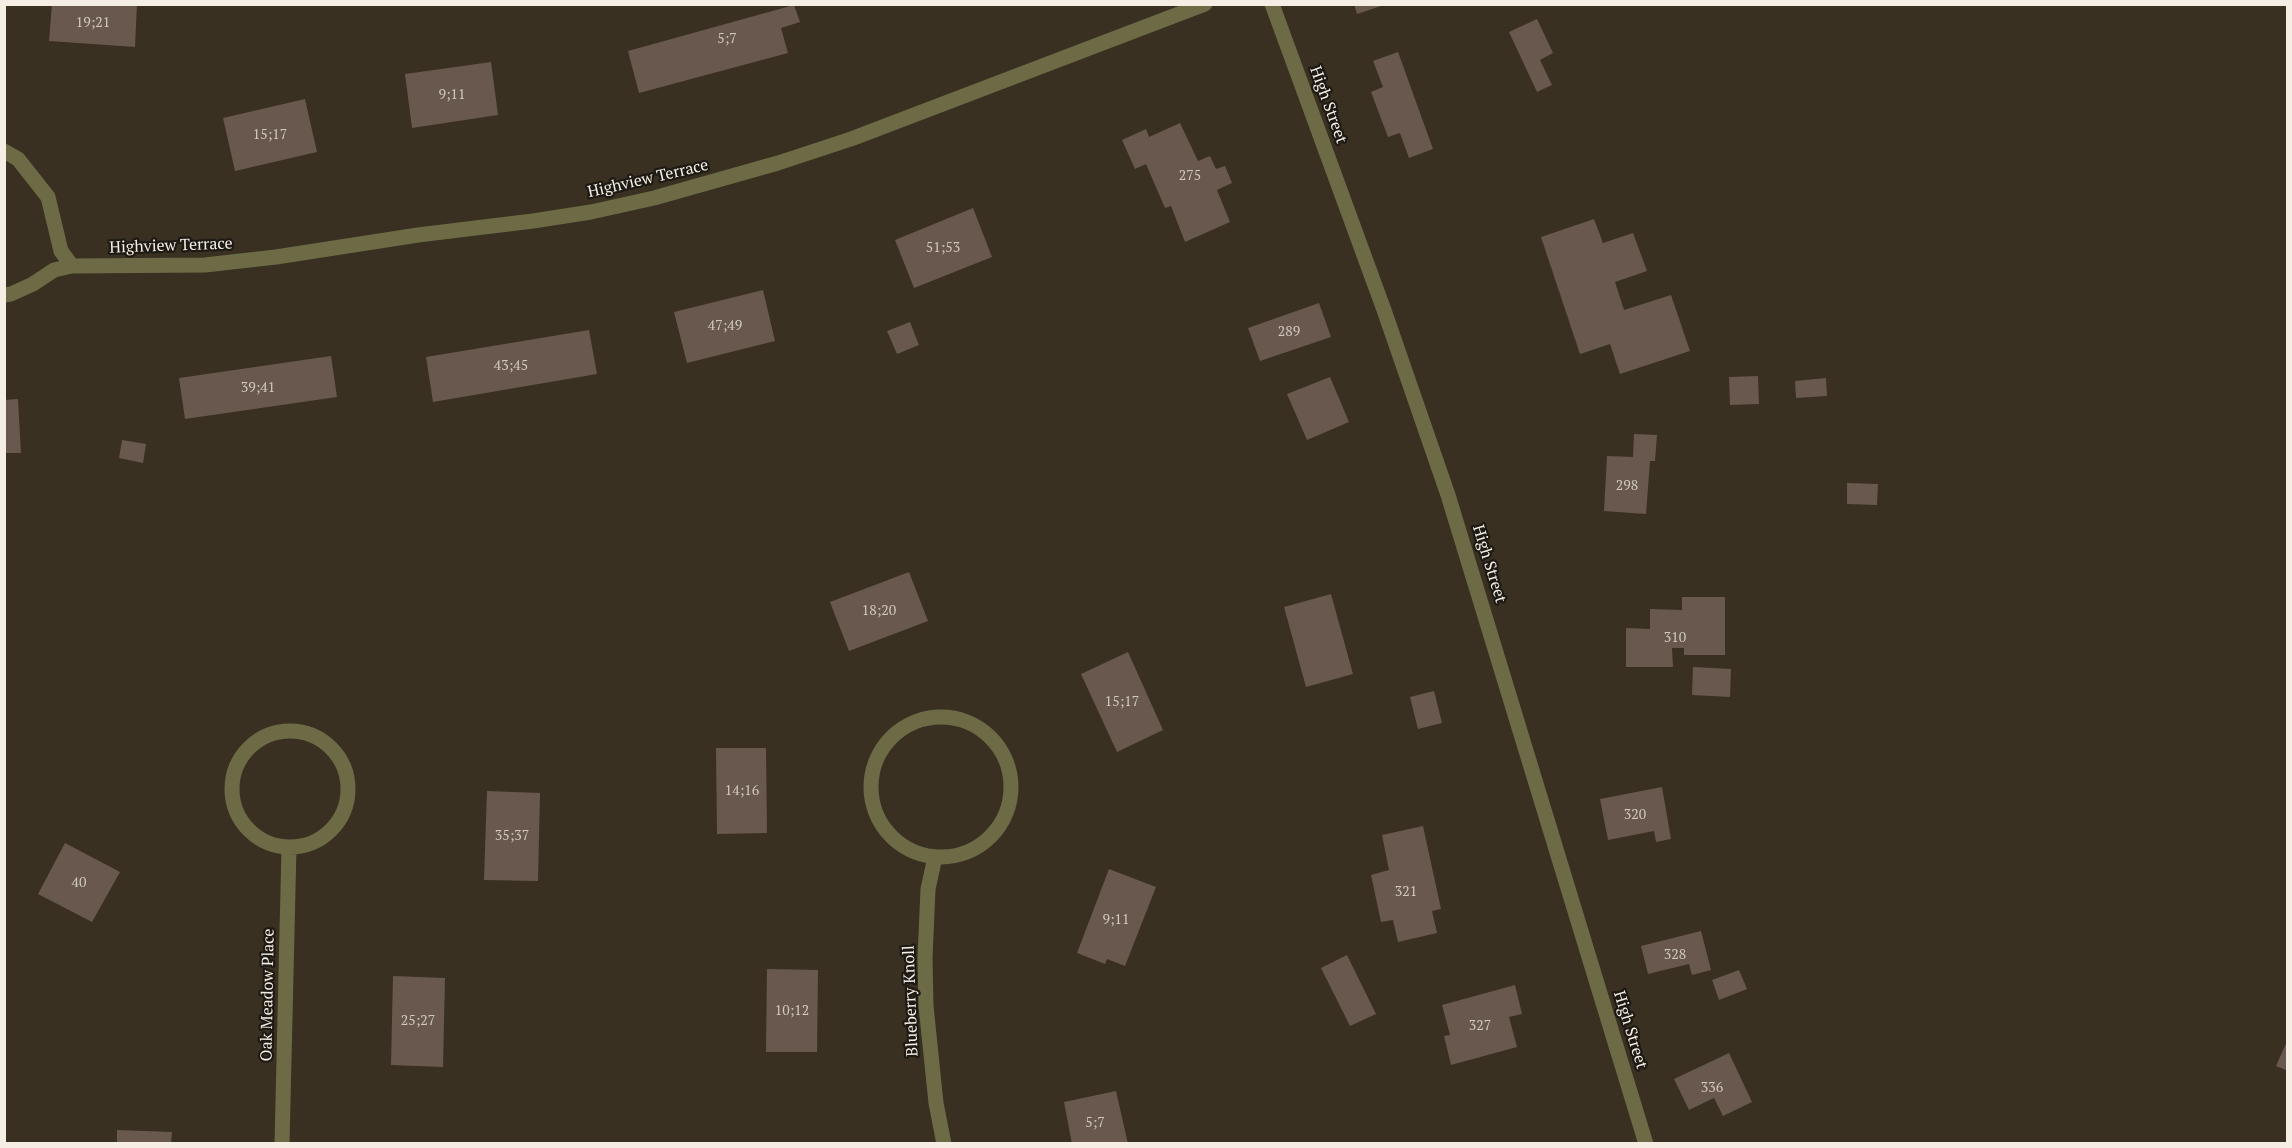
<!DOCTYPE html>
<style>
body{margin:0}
#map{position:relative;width:2292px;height:1148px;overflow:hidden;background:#393022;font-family:"PT Serif",serif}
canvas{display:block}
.frame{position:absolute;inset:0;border:6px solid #f4eee5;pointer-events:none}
</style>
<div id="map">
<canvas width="2292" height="1148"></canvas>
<div class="frame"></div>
</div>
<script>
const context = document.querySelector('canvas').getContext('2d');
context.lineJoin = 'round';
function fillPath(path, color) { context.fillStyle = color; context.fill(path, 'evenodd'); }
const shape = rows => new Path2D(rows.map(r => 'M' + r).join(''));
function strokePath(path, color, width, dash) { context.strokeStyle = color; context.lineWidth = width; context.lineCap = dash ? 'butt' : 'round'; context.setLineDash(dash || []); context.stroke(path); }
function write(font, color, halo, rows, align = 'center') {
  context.font = font + ' "PT Serif",serif'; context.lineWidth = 4.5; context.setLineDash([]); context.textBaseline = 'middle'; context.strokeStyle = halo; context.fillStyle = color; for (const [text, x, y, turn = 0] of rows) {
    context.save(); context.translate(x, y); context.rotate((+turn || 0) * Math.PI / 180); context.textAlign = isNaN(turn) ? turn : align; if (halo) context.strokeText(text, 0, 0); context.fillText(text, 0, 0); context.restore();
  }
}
const building = shape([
 [52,4,137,4,135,47,49,41],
 [1354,4,1383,4,1384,5,1357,14],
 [794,5,800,22,781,28,788,53,639,93,628,51],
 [1537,19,1553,53,1540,60,1552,85,1537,92,1509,32],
 [1398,52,1433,149,1409,158,1400,133,1388,137,1371,92,1383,87,1373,61],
 [491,62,498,115,412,128,405,74],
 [305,99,317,152,235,171,223,118],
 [1180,123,1198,161,1210,156,1216,169,1225,166,1232,183,1217,190,1230,222,1185,242,1171,206,1165,208,1146,164,1135,169,1122,140,1146,129,1149,137],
 [973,208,992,257,914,288,895,240],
 [1594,219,1603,243,1633,233,1647,271,1615,282,1624,310,1671,295,1690,351,1620,374,1610,344,1580,354,1541,237],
 [763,290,775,341,687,363,674,312],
 [1319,303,1331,337,1260,361,1248,328],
 [910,322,919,345,897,354,887,331],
 [589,330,597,374,433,402,426,357],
 [331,356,337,397,185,419,179,378],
 [1758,376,1759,404,1730,405,1729,377],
 [1330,377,1349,422,1307,440,1287,394],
 [1826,378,1827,396,1796,398,1795,381],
 [18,399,21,453,4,453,4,400],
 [1634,434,1657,435,1655,461,1650,461,1646,514,1604,511,1607,456,1633,457],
 [122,440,146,444,143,463,119,458],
 [1847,483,1878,484,1877,505,1847,504],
 [909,572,928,621,849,651,830,602],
 [1331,594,1353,674,1306,687,1284,607],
 [1682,597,1725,597,1725,655,1684,655,1684,648,1672,648,1673,667,1626,667,1626,628,1650,629,1650,609,1682,610],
 [1128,652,1163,730,1117,752,1081,674],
 [1693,667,1731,669,1730,697,1692,695],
 [1434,691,1442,723,1418,729,1410,697],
 [716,748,766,748,767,833,717,834],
 [1662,787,1671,839,1656,842,1654,831,1608,840,1600,799],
 [487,791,540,793,538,881,484,880],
 [1423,826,1441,909,1432,911,1437,933,1398,942,1393,920,1381,922,1371,875,1389,870,1382,835],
 [65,843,120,872,92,922,38,894],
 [1109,869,1156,887,1125,966,1107,959,1105,964,1077,953],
 [1701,931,1711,970,1692,975,1689,964,1648,974,1641,946],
 [1347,955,1376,1014,1350,1026,1321,968],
 [767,969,818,970,817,1052,766,1052],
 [1739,970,1747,989,1719,1000,1712,980],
 [393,976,445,978,443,1067,391,1065],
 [1515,985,1522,1014,1509,1017,1517,1047,1451,1065,1444,1036,1450,1035,1442,1005],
 [2288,1039,2288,1071,2276,1066],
 [1729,1053,1752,1102,1723,1116,1714,1098,1689,1110,1674,1079],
 [1116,1091,1128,1144,1072,1144,1064,1102],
 [117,1130,172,1132,171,1144,117,1144]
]);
const minor = shape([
 [4,151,18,159,48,197,61,251,72,266],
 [4,295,11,294,33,284,54,270,72,266,205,265,276,257,418,235,533,221,591,212,654,198,778,163,851,139,1205,4],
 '871 787a70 70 0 1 1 140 0a70 70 0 1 1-140 0Z',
 '232 789a58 58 0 1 1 116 0a58 58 0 1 1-116 0Z',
 [935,857,928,889,925,958,926,1006,936,1103,944,1144],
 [282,1144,289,847]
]);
const tertiary = shape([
 [1272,4,1384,310,1448,495,1646,1144]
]);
const numberNames = [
 ["19;21",93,23],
 ["5;7",727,39],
 ["9;11",452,95],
 ["15;17",270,135],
 ["275",1190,176],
 ["51;53",943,248],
 ["47;49",725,326],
 ["289",1289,332],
 ["43;45",511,366],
 ["39;41",258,388],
 ["298",1627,486],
 ["18;20",879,611],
 ["310",1675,638],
 ["15;17",1122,702],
 ["14;16",742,791],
 ["320",1635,815],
 ["35;37",512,836],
 ["40",79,883],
 ["321",1406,892],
 ["9;11",1116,920],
 ["328",1675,955],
 ["10;12",792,1011],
 ["25;27",418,1021],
 ["327",1480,1026],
 ["336",1712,1088],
 ["5;7",1095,1123]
];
const streetNames = [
 ["High Street",1328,105,70],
 ["Highview Terrace",648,179,-13],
 ["Highview Terrace",171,246,-2],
 ["High Street",1489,564,73],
 ["Oak Meadow Place",268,995,-89],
 ["Blueberry Knoll",911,1001,-92],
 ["High Street",1630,1030,73]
];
fillPath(building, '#68584e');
strokePath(minor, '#6d6b45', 15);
strokePath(tertiary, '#6d6b45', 15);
write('14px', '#d1c8bf', null, numberNames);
write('16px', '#f4eee5', '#1d1913', streetNames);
</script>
